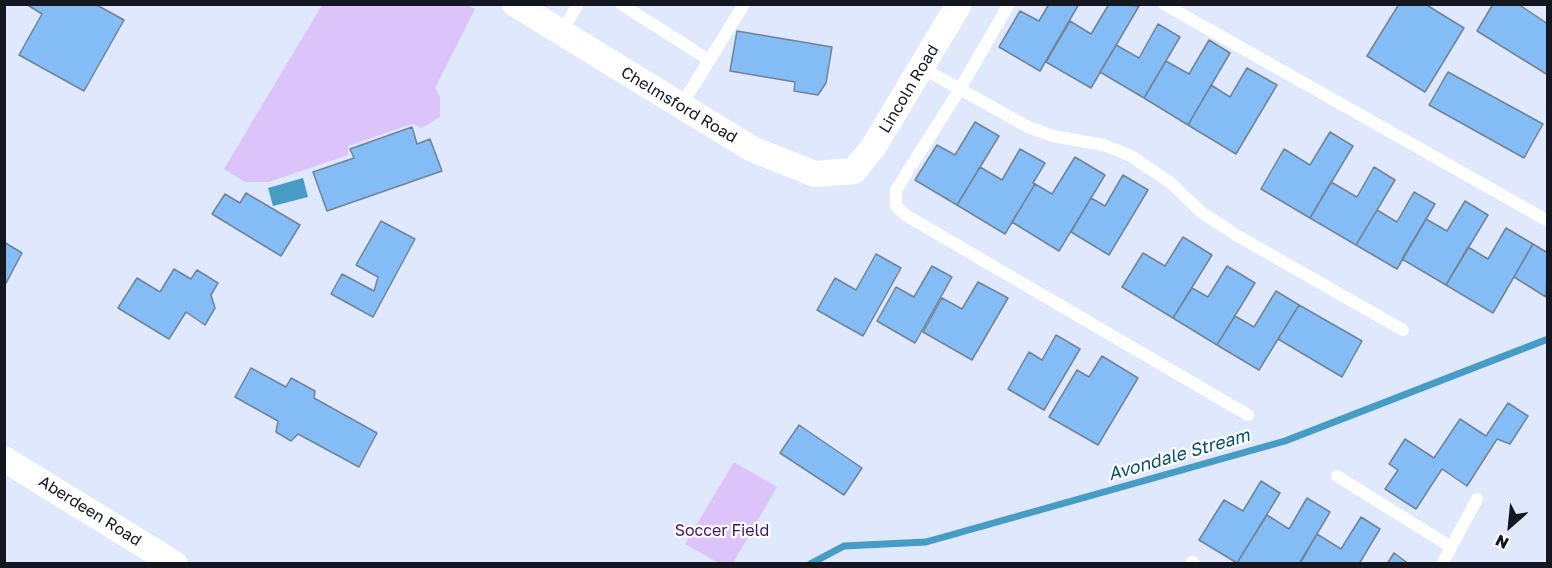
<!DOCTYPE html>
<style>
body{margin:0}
#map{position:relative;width:1552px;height:568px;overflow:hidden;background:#dfe8fd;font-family:"Golos Text",sans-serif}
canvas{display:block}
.frame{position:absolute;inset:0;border:6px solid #141720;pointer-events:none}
.north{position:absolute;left:1480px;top:496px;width:60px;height:60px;-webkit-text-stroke:4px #fff;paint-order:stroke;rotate:207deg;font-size:16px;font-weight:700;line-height:24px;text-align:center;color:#141720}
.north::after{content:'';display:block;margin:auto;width:21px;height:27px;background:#141720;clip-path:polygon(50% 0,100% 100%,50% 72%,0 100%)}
</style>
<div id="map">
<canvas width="1552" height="568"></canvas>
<div class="frame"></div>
<div class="north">N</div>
</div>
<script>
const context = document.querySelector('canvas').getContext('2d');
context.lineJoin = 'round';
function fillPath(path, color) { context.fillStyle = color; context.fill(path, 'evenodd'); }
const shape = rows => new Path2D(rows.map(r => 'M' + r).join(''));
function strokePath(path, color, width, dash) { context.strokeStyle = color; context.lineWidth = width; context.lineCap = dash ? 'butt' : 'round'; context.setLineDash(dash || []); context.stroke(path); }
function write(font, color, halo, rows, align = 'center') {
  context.font = font + ' "Golos Text",sans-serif'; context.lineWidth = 4.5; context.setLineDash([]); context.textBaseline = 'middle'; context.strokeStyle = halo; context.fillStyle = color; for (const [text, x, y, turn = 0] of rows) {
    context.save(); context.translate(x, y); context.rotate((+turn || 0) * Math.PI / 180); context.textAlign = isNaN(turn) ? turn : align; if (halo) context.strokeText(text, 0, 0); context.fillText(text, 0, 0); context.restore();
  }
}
const green = shape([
 [467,5,475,9,435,88,440,97,440,117,422,128,412,124,348,146,348,155,269,182,245,182,224,169,322,5],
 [734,462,777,487,733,563,719,563,685,544]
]);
const water = shape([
 [303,178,308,197,273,206,268,188]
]);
const stream = shape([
 [810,564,844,546,926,542,1285,441,1548,339]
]);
const building = shape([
 [26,4,95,4,124,20,84,91,19,55,42,14,26,4],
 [1049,4,1079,4,1040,71,999,47,1020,11,1039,21,1049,4],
 [1109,4,1139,6,1091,88,1046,62,1070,21,1091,34,1109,4],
 [1399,4,1425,4,1464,28,1425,92,1367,56,1399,4],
 [1493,4,1518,4,1548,24,1548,75,1477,31,1493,4],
 [1158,24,1180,37,1144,98,1100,72,1116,45,1139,58,1158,24],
 [737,31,832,47,826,83,818,95,794,91,795,82,730,71,737,31],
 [1209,40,1230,53,1188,125,1144,98,1166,61,1189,74,1209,40],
 [1247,68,1277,85,1236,154,1188,125,1211,85,1230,97,1247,68],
 [1448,72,1543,124,1524,158,1429,105,1448,72],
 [975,122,999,136,957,205,915,180,937,145,955,155,975,122],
 [412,127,417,144,430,139,442,171,327,211,313,172,354,158,350,149,412,127],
 [1330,132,1353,146,1310,218,1261,189,1284,149,1310,165,1330,132],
 [1020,149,1045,163,1033,183,1035,184,1005,234,957,205,980,167,1002,180,1020,149],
 [1075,157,1105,175,1059,251,1012,222,1035,184,1052,194,1075,157],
 [1374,167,1395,180,1356,245,1310,218,1331,182,1357,197,1374,167],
 [1123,175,1148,190,1109,255,1071,232,1091,198,1105,206,1123,175],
 [1414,192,1435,204,1397,269,1356,245,1377,210,1397,222,1414,192],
 [246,193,300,225,281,256,212,214,225,194,240,203,246,193],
 [1465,201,1488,215,1446,285,1402,259,1426,219,1447,231,1465,201],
 [381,221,415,239,373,317,331,294,342,274,374,291,378,277,356,265,381,221],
 [1506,228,1533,244,1493,313,1446,285,1468,247,1488,259,1506,228],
 [1183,237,1212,255,1173,318,1122,287,1143,253,1165,266,1183,237],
 [4,242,22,253,4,287,4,242],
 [1533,244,1548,253,1546,297,1514,277,1533,244],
 [876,254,901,268,863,336,817,310,835,278,856,290,876,254],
 [932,266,952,277,915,343,877,321,896,287,914,297,932,266],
 [1227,266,1255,283,1217,345,1173,318,1192,288,1208,297,1227,266],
 [174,269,191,279,197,270,218,283,211,295,215,308,205,325,186,312,169,339,118,308,137,278,160,292,174,269],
 [978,282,1008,298,972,360,923,332,942,298,962,309,978,282],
 [1276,291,1299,305,1259,370,1217,345,1235,316,1254,327,1276,291],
 [1299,305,1362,341,1342,377,1278,339,1299,305],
 [1056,335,1080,349,1044,410,1008,389,1029,352,1042,360,1056,335],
 [1102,356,1138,378,1098,445,1049,417,1077,370,1089,377,1102,356],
 [251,368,286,387,291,378,315,391,314,398,377,433,359,467,298,434,291,441,276,432,278,421,235,397,251,368],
 [1508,403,1528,416,1510,444,1497,439,1467,486,1442,469,1416,509,1385,489,1398,470,1389,464,1405,439,1434,458,1460,419,1486,436,1508,403],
 [799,425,862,468,844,495,780,453,799,425],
 [1261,481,1280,493,1237,563,1199,540,1224,500,1243,511,1261,481],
 [1307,498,1330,512,1299,564,1237,563,1267,515,1289,529,1307,498],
 [1361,517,1380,529,1359,564,1300,564,1317,534,1341,549,1361,517],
 [1394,553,1409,564,1387,564,1394,553]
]);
const lane = shape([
 [621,4,709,60],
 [1009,4,960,89,896,190,896,206,907,216,1248,415],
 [1164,4,1548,221],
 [561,33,578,4],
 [922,68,1028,127,1053,136,1104,145,1131,156,1171,183,1201,212,1236,235,1403,330],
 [681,106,744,4],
 [1337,476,1451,547],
 [1192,562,1194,564],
 [1442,564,1477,499]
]);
const street = shape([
 [515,4,752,149,815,174,854,171,874,146,959,4],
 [4,459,175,564]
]);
const streetNames = [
 ["Lincoln Road",909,89,-59],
 ["Chelmsford Road",679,105,31],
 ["Aberdeen Road",90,511,32]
];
const parkNames = [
 ["Soccer Field",722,531]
];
const waterNames = [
 ["Avondale Stream",1179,455,-16]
];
fillPath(green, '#dcc4fb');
fillPath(water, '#479cc5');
strokePath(stream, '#479cc5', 7);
fillPath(building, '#84bcf6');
strokePath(building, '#708397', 1.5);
strokePath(lane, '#fff', 12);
strokePath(street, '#fff', 26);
write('16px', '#141720', '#fff', streetNames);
write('16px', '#401464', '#fff', parkNames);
write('italic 18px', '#0a516d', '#fff', waterNames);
</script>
